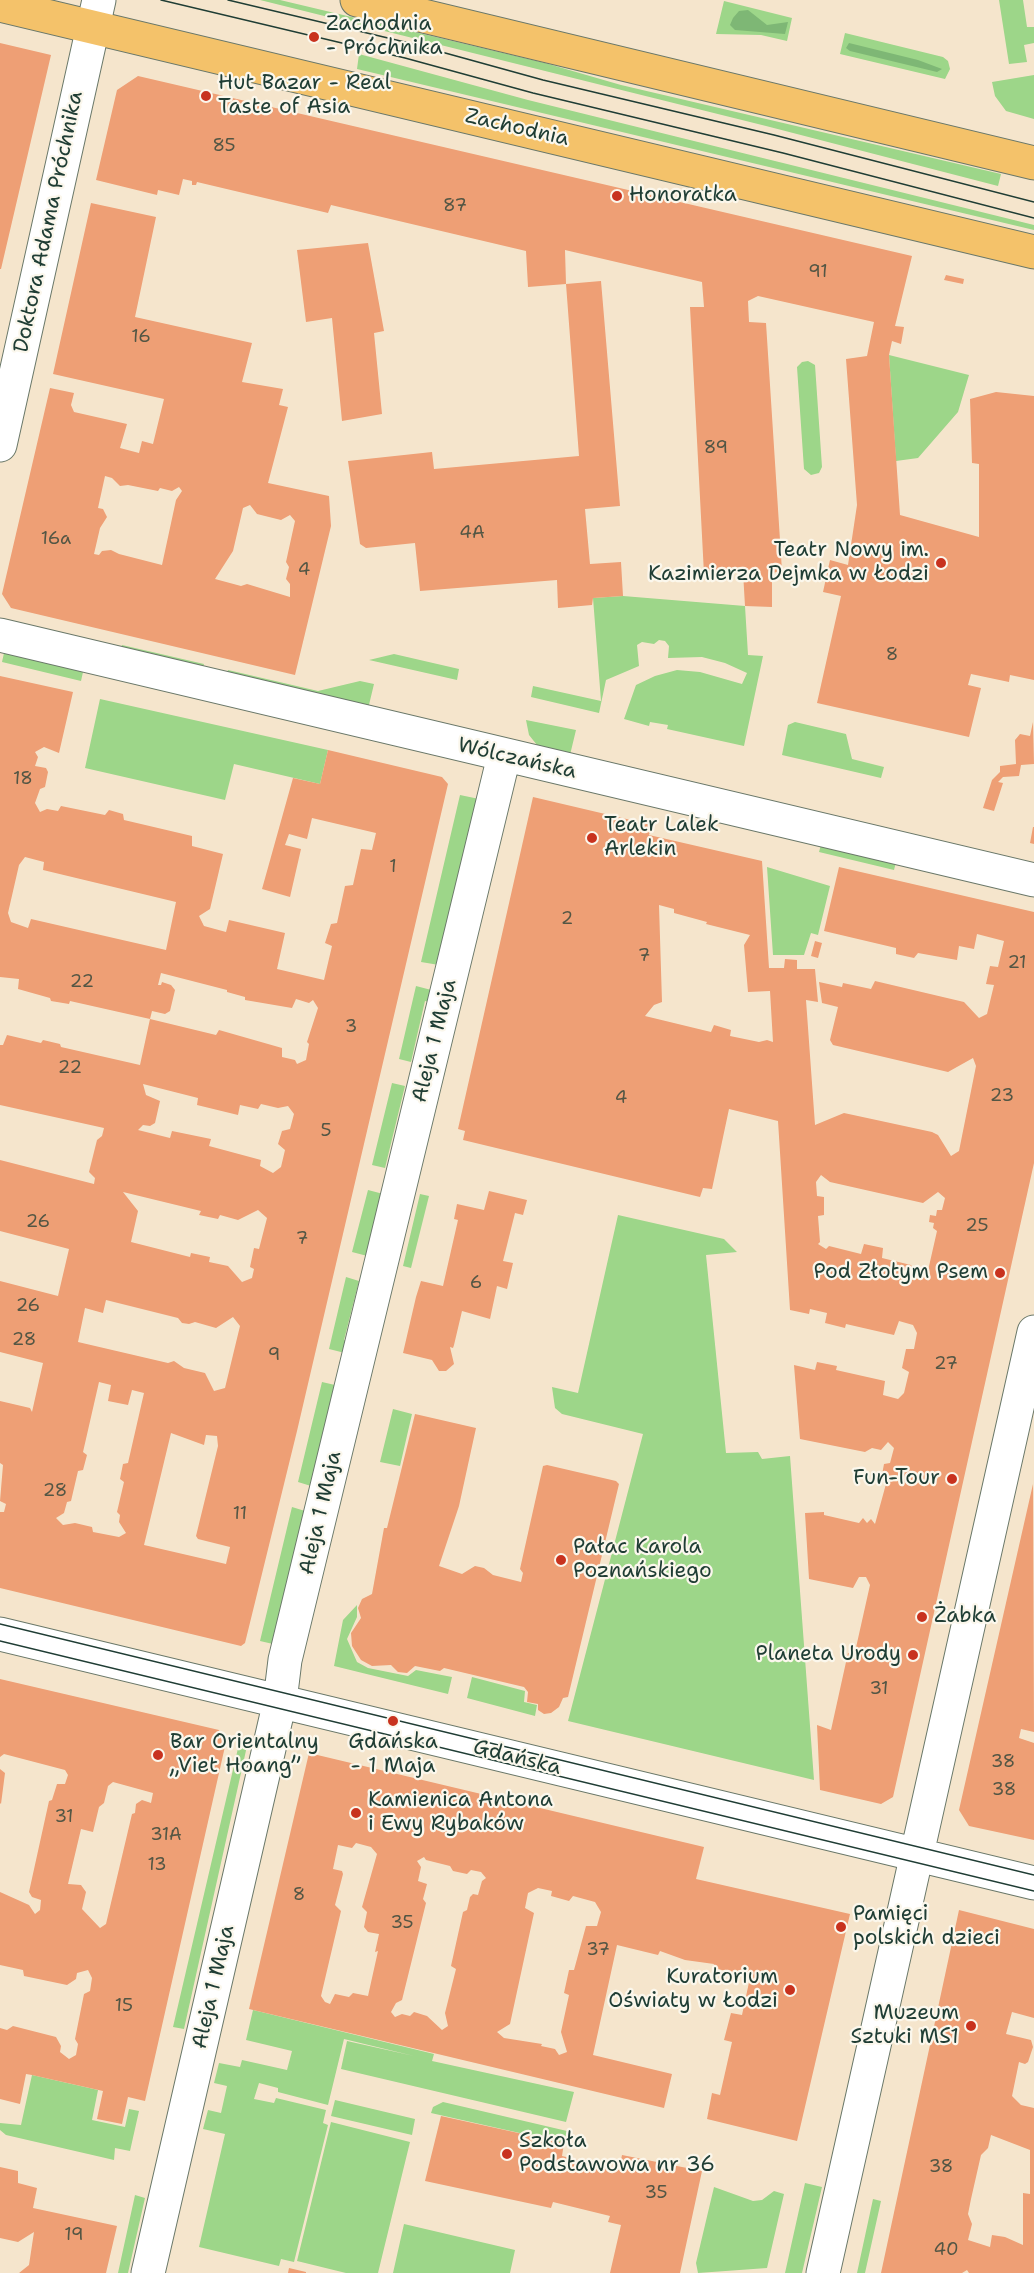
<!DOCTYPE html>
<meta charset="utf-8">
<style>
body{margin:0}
canvas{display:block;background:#f5e5cc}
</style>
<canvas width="1034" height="2273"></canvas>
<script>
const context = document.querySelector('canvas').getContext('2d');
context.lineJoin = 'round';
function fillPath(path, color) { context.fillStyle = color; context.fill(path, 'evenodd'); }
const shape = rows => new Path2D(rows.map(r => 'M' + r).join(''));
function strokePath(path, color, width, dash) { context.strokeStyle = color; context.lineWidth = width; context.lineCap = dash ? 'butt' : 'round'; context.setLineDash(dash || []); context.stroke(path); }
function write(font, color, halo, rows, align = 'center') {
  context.font = font + ' "Shantell Sans",sans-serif'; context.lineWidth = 4.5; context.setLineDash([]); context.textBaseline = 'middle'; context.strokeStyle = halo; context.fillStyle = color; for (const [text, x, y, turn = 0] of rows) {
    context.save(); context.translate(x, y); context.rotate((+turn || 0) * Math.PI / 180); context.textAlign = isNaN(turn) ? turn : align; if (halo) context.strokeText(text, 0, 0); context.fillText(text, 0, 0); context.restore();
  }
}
const green = shape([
 [260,0,280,0,545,63,621,85,1001,174,998,186,766,126],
 [999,0,1023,0,1027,27,1034,27,1034,43,1024,45,1027,62,1009,64],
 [724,1,792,18,787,41,761,35,716,34],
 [845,33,943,57,948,61,950,69,945,79,840,54],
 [359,54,528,100,1034,225,1034,230,357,69],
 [1034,75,1034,119,1006,111,995,96,992,82],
 [889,355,969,375,958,412,918,458,896,461],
 [808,361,815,365,822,467,819,473,811,475,804,469,797,367,802,362],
 [623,596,745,606,748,655,763,656,744,746,667,729,668,725,650,722,649,726,624,719,636,685,655,676,677,670,700,672,742,684,747,673,725,663,702,657,668,658,669,646,665,641,659,640,654,644,642,642,637,645,639,666,606,680,599,713,531,697,533,686,601,701,593,598],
 [122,645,204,664,202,670,120,651],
 [4,653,83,672,81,681,2,662],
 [394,654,459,669,457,680,369,660],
 [228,670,318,691,360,681,374,684,368,709,226,676],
 [100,699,328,750,320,784,234,764,225,800,85,768],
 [526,720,576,730,570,755,537,745,529,735],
 [795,722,846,734,852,759,884,767,881,778,782,755,788,725],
 [460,795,484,800,445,966,421,962],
 [822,841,897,858,894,870,819,852],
 [767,867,830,886,818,935,811,933,804,955,773,955],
 [416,986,439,992,437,1004,425,1001,411,1062,399,1059],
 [392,1083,405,1086,385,1168,372,1165],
 [368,1190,391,1196,375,1258,352,1252],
 [420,1194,429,1196,411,1268,403,1266],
 [618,1215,724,1239,737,1252,706,1255,726,1453,758,1452,762,1459,790,1456,814,1780,568,1721,643,1434,562,1414,555,1408,552,1387,578,1393],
 [346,1277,359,1281,344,1340,356,1344,353,1355,329,1349],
 [322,1382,335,1385,311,1486,298,1482],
 [393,1409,412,1414,400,1466,380,1462],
 [292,1507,305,1511,273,1644,260,1641],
 [357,1605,357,1617,347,1639,357,1662,368,1668,408,1676,416,1670,452,1677,448,1694,334,1666,343,1620],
 [472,1677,525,1691,524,1702,537,1705,535,1716,467,1698],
 [239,1744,247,1746,184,2029,173,2027],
 [253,2010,434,2054,432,2061,574,2092,566,2122,341,2069,347,2041,414,2056,344,2039,328,2105,278,2092,278,2088,259,2083,254,2099,274,2103,276,2098,326,2110,323,2123,328,2125,294,2262,281,2259,279,2266,199,2247,225,2134,203,2129,208,2110,221,2113,227,2086,214,2083,219,2063,240,2067,242,2060,287,2070,292,2051,246,2040],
 [32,2075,98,2090,92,2120,125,2127,129,2109,139,2111,130,2151,115,2148,114,2160,6,2135,0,2130,0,2123,21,2125],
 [335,2100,415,2119,412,2135,331,2116],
 [443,2102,567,2131,564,2143,431,2113,433,2107],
 [331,2122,410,2142,378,2273,346,2273,297,2261],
 [805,2183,822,2187,802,2273,785,2273],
 [714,2187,753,2201,762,2200,774,2191,784,2194,767,2268,698,2273,696,2263],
 [135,2195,145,2198,128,2273,118,2273],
 [873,2199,881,2201,865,2273,857,2273],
 [404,2224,515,2250,510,2273,393,2273]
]);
const forest = shape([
 [748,10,767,25,788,22,785,34,735,30,730,25,733,18,739,11],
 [849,43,918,60,942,69,937,72,850,51,846,48]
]);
const building = shape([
 [0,43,51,55,1,269,0,269],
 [138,76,912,256,895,326,904,327,901,344,892,341,889,355,900,515,979,537,979,464,972,463,970,399,996,392,1034,396,1034,680,1010,675,1009,682,971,674,968,685,981,688,969,737,817,703,841,596,823,592,830,560,848,565,857,505,846,359,867,356,874,322,758,296,748,301,749,322,766,323,782,571,772,573,772,607,745,606,743,572,704,574,690,307,704,307,702,282,565,250,566,284,528,287,526,251,331,205,328,213,197,182,196,185,192,185,192,181,183,179,179,195,158,190,157,195,96,180,117,90],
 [91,203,156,217,135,317,252,343,242,382,283,389,279,405,288,407,268,483,329,496,331,526,295,675,11,608,2,594,50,388,74,393,71,405,74,412,127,424,120,448,139,453,142,441,153,444,164,399,53,374],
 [105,476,112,478,120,486,128,485,158,491,160,488,172,491,179,487,182,491,176,500,162,565,119,554,111,550,102,551,99,555,94,554,100,528,107,517,103,509,98,508],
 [250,505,257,514,281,520,290,515,295,521,286,562,289,567,286,579,290,584,290,597,247,584,241,586,215,579,233,551,243,508],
 [368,243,384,331,374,333,382,414,342,421,332,318,306,322,297,250],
 [946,275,964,279,963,284,944,280],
 [601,281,620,506,585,509,590,564,621,562,623,596,593,598,592,605,558,608,557,580,420,591,415,543,366,548,360,544,348,461,432,452,434,469,579,456,566,284],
 [0,676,73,692,59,753,44,747,35,752,38,757,35,766,46,768,48,772,45,787,40,789,35,803,40,812,47,809,58,811,61,806,105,815,109,810,123,814,124,820,192,836,192,846,223,854,210,909,199,916,204,926,226,932,229,920,285,933,277,969,324,980,332,946,325,943,331,924,337,923,345,886,353,885,361,849,372,850,376,833,312,818,307,839,289,834,285,845,301,849,290,897,262,889,293,778,320,784,328,750,442,777,448,784,297,1431,245,1643,241,1646,0,1588,0,1512,4,1512,6,1504,0,1501,3,1465,0,1463,0,1401,30,1408,32,1412,43,1363,0,1352,0,1281,58,1296,69,1249,0,1231,0,1160,94,1184,95,1178,89,1172,97,1140,102,1136,104,1128,0,1105,0,1045,3,1045,7,1035,41,1043,43,1040,60,1044,61,1047,140,1065,150,1019,216,1035,219,1030,282,1048,282,1057,295,1060,297,1064,306,1060,309,1044,307,1042,318,1008,313,1000,309,1003,296,999,292,1008,245,1000,245,997,227,992,227,990,161,973,158,985,161,985,162,982,171,985,175,990,170,1011,165,1014,152,1011,150,1019,70,1001,69,1004,51,1001,50,998,18,989,19,979,0,977],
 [25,857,44,862,43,870,176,902,166,950,31,919,28,928,11,922,8,913,19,865],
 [143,1084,198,1098,197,1105,238,1115,240,1105,258,1109,261,1104,278,1108,288,1106,294,1114,290,1129,282,1131,278,1144,285,1150,281,1167,273,1173,260,1166,261,1160,209,1146,211,1139,172,1131,170,1138,138,1130,143,1125,150,1126,155,1123,160,1101,146,1095],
 [123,1192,201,1211,199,1215,218,1219,220,1215,238,1220,258,1210,267,1218,259,1249,254,1248,250,1267,254,1269,252,1278,242,1282,228,1266,209,1262,210,1257,191,1253,190,1257,131,1242,138,1211],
 [106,1300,178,1318,182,1323,189,1324,195,1322,216,1328,233,1317,240,1326,225,1388,214,1391,205,1373,184,1368,174,1361,168,1363,78,1342,85,1308,103,1313],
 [99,1382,111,1385,108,1401,128,1405,132,1390,144,1393,128,1463,123,1464,120,1479,124,1482,117,1512,120,1515,119,1522,126,1533,119,1537,93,1532,92,1527,75,1523,63,1525,56,1518,64,1513,67,1502,71,1501,78,1471,83,1470,87,1455,83,1452],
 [171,1433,204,1445,206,1435,217,1436,218,1446,196,1536,198,1539,230,1547,226,1564,144,1545],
 [1033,722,1034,764,1021,765,1019,776,1003,777,998,782,1003,783,994,811,983,808,992,780,1000,772,1000,766,1016,764,1015,740,1020,734,1030,736],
 [533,797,652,825,649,835,762,861,769,968,784,968,785,959,797,960,797,969,815,969,818,1002,806,1000,815,1125,844,1113,932,1132,938,1135,951,1156,959,1151,976,1066,973,1058,948,1072,833,1045,830,1040,838,1007,822,1003,819,982,842,987,843,983,871,989,875,981,964,1002,979,1018,987,1014,994,985,986,984,990,966,998,967,1004,941,977,934,974,949,959,946,957,960,918,953,914,958,896,954,896,948,824,931,839,867,1034,912,1034,1163,893,1797,881,1804,820,1790,817,1725,831,1730,848,1653,855,1652,870,1585,866,1577,859,1577,853,1588,809,1579,805,1513,824,1512,824,1515,859,1523,863,1518,867,1523,871,1519,875,1524,886,1484,881,1480,884,1464,890,1463,894,1448,888,1442,881,1450,872,1448,865,1452,800,1439,794,1365,815,1370,817,1362,837,1366,836,1370,885,1381,883,1395,898,1399,904,1393,909,1372,902,1368,906,1349,914,1349,917,1333,913,1325,899,1321,894,1335,846,1324,845,1328,825,1323,827,1313,810,1309,809,1314,790,1310,778,1121,729,1109,712,1189,703,1188,700,1197,463,1140,465,1131,458,1129],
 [659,905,674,909,674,913,707,922,706,924,750,935,744,945,748,992,770,991,773,1042,767,1040,759,1042,730,1036,731,1030,714,1025,711,1032,645,1016,654,1005,662,1002],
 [821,1175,830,1182,923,1203,938,1192,945,1198,942,1210,937,1210,936,1216,930,1215,929,1222,934,1223,933,1228,937,1231,927,1275,920,1280,911,1265,882,1258,883,1248,864,1244,861,1254,829,1246,826,1249,818,1244,820,1242,818,1216,824,1215,824,1197,817,1196,816,1182],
 [1033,827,1034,827,1034,844,1030,843],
 [815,941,822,943,818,958,811,956],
 [489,1191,527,1200,523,1215,515,1213,503,1261,513,1263,507,1289,497,1286,490,1319,462,1311,454,1345,453,1348,450,1347,454,1364,446,1371,439,1371,432,1360,403,1353,416,1297,421,1281,443,1286,458,1220,454,1219,457,1204,484,1210],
 [415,1414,476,1428,459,1506,439,1566,462,1574,475,1566,484,1568,493,1575,521,1582,523,1573,520,1569,543,1466,547,1465,616,1481,619,1484,568,1697,563,1698,559,1707,551,1713,544,1714,538,1710,538,1704,527,1702,528,1692,524,1687,444,1668,440,1671,415,1666,407,1673,398,1672,391,1665,372,1666,361,1660,352,1646,351,1633,361,1618,358,1608,362,1599,372,1594,384,1528,387,1528],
 [1033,1484,1034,1732,1021,1729,1019,1738,1034,1743,1034,1840,969,1826,959,1810],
 [0,1679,219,1730,226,1742,145,2101,128,2097,122,2124,97,2119,103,2091,32,2075,26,2074,20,2104,0,2099,0,2028,7,2030,13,2026,56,2037,61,2046,60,2052,69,2059,76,2055,78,2044,75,2039,84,1994,90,1991,92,1978,88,1970,77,1973,76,1979,67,1985,24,1976,23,1970,0,1965,0,1892,29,1905,35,1914,40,1910,41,1900,32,1897,29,1892,49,1801,52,1800,57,1784,65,1784,68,1775,65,1770,4,1754,0,1757],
 [113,1782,153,1793,151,1803,142,1800,136,1804,135,1813,132,1814,106,1924,100,1928,82,1909,86,1892,81,1885,68,1884,81,1829,93,1832,99,1807,104,1803,108,1786],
 [309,1753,704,1847,696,1879,850,1914,797,2141,707,2119,712,2093,720,2095,732,2042,724,2040,731,2013,742,2015,751,1973,741,1970,740,1974,713,1968,714,1964,685,1960,660,1951,658,1955,617,1945,593,2055,672,2074,664,2108,249,2009],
 [356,1843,371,1847,377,1854,362,1907,367,1912,364,1927,368,1932,379,1934,375,1952,378,1951,368,1996,353,1993,349,1997,335,1994,330,2004,325,2002,321,1996,341,1911,335,1905,343,1874,342,1871,333,1869,338,1845,352,1848],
 [424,1857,426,1860,450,1866,453,1871,467,1874,471,1870,481,1872,486,1878,482,1881,478,1895,473,1894,470,1897,467,1910,463,1912,451,1966,456,1969,445,2013,448,2026,442,2030,427,2016,414,2012,410,2016,402,2014,395,2017,391,2012,396,2003,402,2000,426,1903,423,1899,427,1884,418,1881,421,1867,417,1861],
 [538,1888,552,1891,551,1896,569,1901,573,1896,595,1902,601,1912,597,1926,586,1926,574,1970,569,1970,564,1993,569,1995,561,2032,567,2052,559,2055,555,2049,541,2046,542,2044,504,2038,497,2032,510,2024,534,1913,525,1908,528,1893],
 [0,1769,5,1773,1,1804,0,1803],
 [959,1910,1034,1929,1034,2018,1012,2012,1006,2034,1031,2040,1033,2047,1028,2062,1025,2064,1019,2062,1012,2096,1021,2105,1034,2108,1034,2273,969,2273,967,2270,962,2273,881,2273],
 [991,2135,1030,2150,1030,2194,1023,2193,1023,2245,1005,2237,992,2235,990,2247,968,2240,972,2224,968,2214,971,2199,981,2155,988,2148],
 [441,2116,564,2143,562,2156,619,2170,622,2155,702,2171,680,2273,610,2273,621,2225,608,2222,610,2216,553,2202,551,2208,425,2181],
 [0,2167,18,2171,18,2183,37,2188,33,2208,117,2226,106,2273,19,2273,29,2265,34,2232,18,2242,0,2238],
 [289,2268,306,2272,306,2273,288,2273]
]);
const minor = shape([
 [0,445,99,0],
 [0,635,1034,880],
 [0,1634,1034,1883],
 [148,2273,280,1701,285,1660,504,756],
 [823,2273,1034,1332]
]);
const major = shape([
 [357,0,1034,163],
 [0,5,1034,252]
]);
const tram = shape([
 [161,0,405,58,533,93,783,153,1034,218],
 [228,0,409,43,543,80,774,135,1034,202],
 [0,1624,1034,1875],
 [0,1641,1034,1891]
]);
const markers = [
 [314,37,6,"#c8321e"],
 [206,96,6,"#c8321e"],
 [617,196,6,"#c8321e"],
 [941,563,6,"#c8321e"],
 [592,838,6,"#c8321e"],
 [1000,1273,6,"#c8321e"],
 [952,1479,6,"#c8321e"],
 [561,1560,6,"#c8321e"],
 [922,1617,6,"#c8321e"],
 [913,1655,6,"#c8321e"],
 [393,1721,6,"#c8321e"],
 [158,1755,6,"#c8321e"],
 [356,1813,6,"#c8321e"],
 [841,1927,6,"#c8321e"],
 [790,1990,6,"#c8321e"],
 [971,2026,6,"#c8321e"],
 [507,2154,6,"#c8321e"]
];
const numberNames = [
 ["85",224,146],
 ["87",455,206],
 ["91",818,272],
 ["16",141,337],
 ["89",716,448],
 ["4A",472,533],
 ["16a",56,539],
 ["4",304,570],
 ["8",892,655],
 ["18",23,779],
 ["1",393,867],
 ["2",567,919],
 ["7",644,956],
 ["21",1017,963],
 ["22",82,982],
 ["3",351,1027],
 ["22",70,1068],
 ["23",1002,1096],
 ["4",621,1098],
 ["5",326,1131],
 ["26",38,1222],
 ["25",977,1226],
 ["7",302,1239],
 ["6",476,1283],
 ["26",28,1306],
 ["28",24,1340],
 ["9",274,1355],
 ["27",946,1364],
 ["28",55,1491],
 ["11",240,1514],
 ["31",879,1689],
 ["38",1003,1762],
 ["38",1004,1790],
 ["31",64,1817],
 ["31A",166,1835],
 ["13",157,1865],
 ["8",299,1895],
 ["35",402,1923],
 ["37",598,1950],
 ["15",124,2006],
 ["38",941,2167],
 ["35",656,2193],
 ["19",74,2235],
 ["40",946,2250]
];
const poiNames = [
 ["Zachodnia",326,25],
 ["- Próchnika",326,49],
 ["Hut Bazar - Real",218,84],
 ["Taste of Asia",218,108],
 ["Honoratka",629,196],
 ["Teatr Nowy im.",929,551,"right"],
 ["Kazimierza Dejmka w Łodzi",929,575,"right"],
 ["Teatr Lalek",604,826],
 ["Arlekin",604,850],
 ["Pod Złotym Psem",988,1273,"right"],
 ["Fun-Tour",940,1479,"right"],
 ["Pałac Karola",573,1548],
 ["Poznańskiego",573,1572],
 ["Żabka",934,1617],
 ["Planeta Urody",901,1655,"right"],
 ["Bar Orientalny",170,1743],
 ["„Viet Hoang”",170,1767],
 ["Gdańska",393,1743,"center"],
 ["- 1 Maja",393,1767,"center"],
 ["Kamienica Antona",368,1801],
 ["i Ewy Rybaków",368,1825],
 ["Pamięci",853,1915],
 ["polskich dzieci",853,1939],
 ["Kuratorium",778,1978,"right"],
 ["Oświaty w Łodzi",778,2002,"right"],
 ["Muzeum",959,2014,"right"],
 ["Sztuki MS1",959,2038,"right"],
 ["Szkoła",519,2142],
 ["Podstawowa nr 36",519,2166]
];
const streetNames = [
 ["Zachodnia",517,128,13],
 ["Doktora Adama Próchnika",49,222,-78],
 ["Wólczańska",517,759,13],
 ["Aleja 1 Maja",435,1041,-76],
 ["Aleja 1 Maja",321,1513,-77],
 ["Gdańska",517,1758,14],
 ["Aleja 1 Maja",214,1987,-77]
];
fillPath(green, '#9dd689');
fillPath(forest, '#7eb775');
fillPath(building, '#ee9f75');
strokePath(minor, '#6a7869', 35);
strokePath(major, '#6a7869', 35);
strokePath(minor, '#fff', 33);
strokePath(major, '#f4c26a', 33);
strokePath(tram, '#1f3d34', 1.5);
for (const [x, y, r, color] of markers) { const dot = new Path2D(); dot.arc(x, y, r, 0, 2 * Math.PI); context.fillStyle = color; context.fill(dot); strokePath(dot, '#fbf7ec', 2); }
write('18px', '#535644', null, numberNames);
write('21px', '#1f3d34', '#fbf7ec', poiNames, 'left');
write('21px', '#1f3d34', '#fbf7ec', streetNames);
</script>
